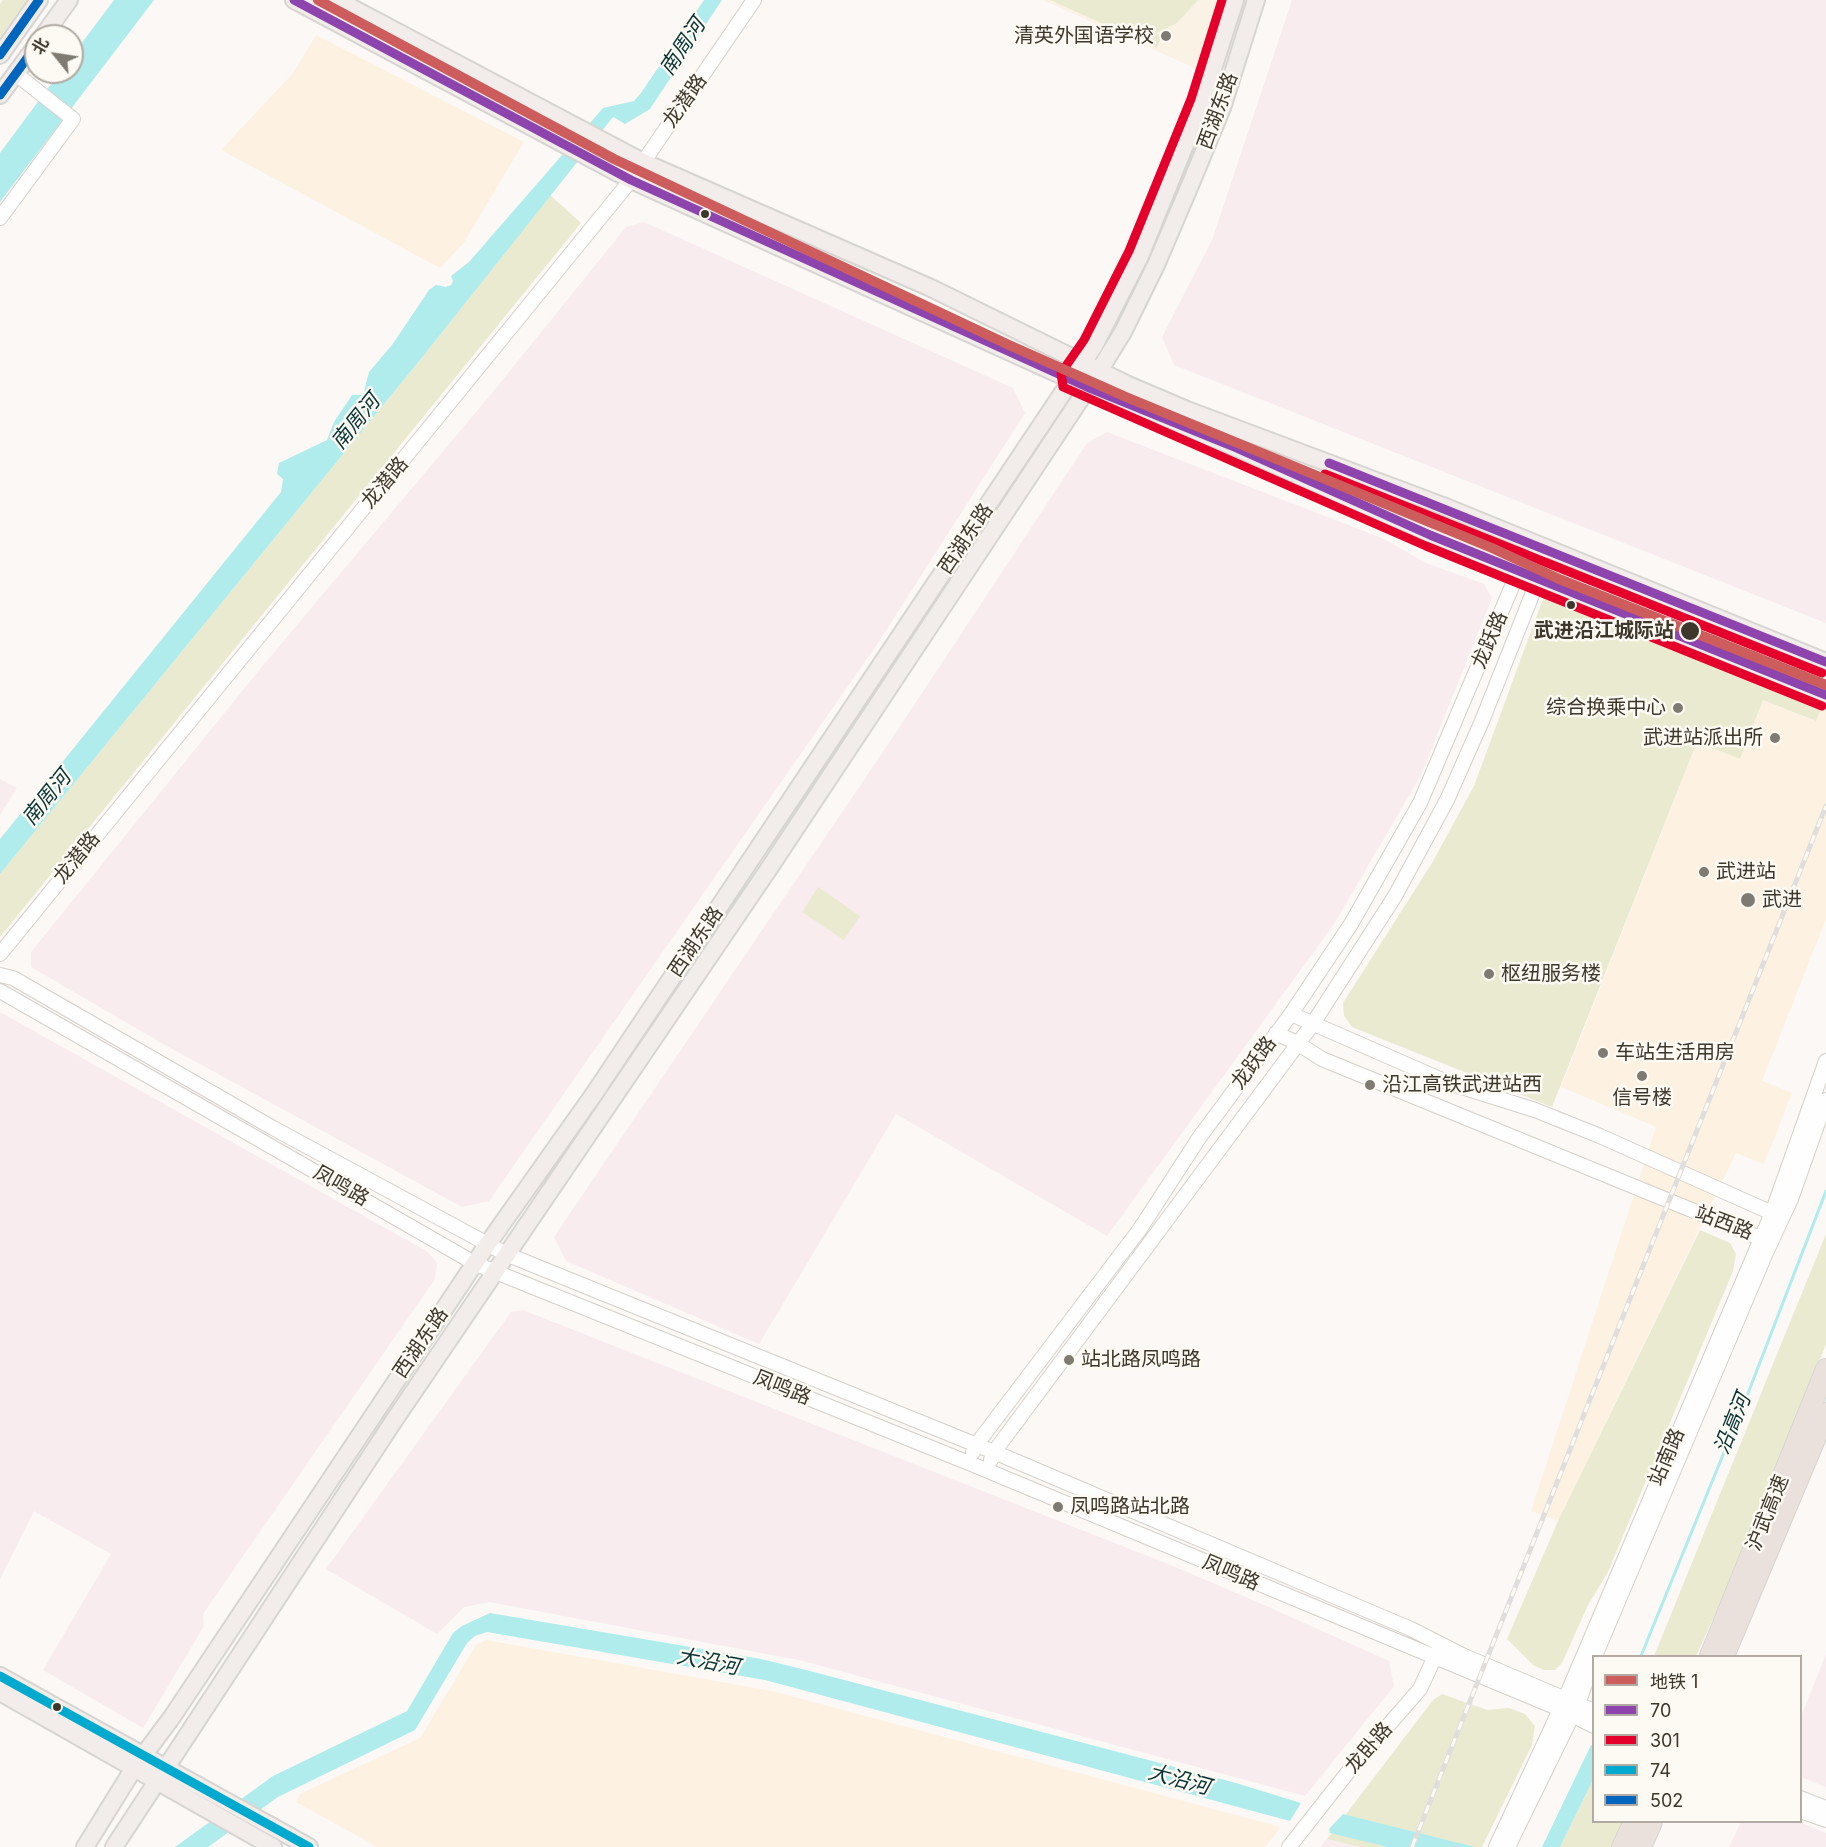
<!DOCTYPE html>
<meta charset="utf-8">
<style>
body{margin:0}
#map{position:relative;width:1826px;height:1847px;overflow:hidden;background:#fbf8f5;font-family:Inter,"Noto Sans SC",sans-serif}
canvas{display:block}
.legend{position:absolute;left:1592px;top:1655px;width:210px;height:168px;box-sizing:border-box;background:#fdf9f3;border:2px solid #b1aba3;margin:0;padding:8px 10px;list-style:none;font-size:18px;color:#3e372c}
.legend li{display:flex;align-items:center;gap:12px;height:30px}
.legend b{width:30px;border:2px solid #b1aba3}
.north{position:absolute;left:24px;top:24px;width:60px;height:60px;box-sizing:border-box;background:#fdf9f3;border:2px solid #b1aba3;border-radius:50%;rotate:300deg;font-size:16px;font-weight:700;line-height:24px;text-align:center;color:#3e372c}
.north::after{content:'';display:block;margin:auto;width:21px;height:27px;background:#807b72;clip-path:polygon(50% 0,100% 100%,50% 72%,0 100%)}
</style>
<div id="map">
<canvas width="1826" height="1847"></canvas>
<ul class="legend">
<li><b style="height:8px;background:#cd5c5c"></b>地铁 1</li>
<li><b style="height:8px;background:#8e44ad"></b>70</li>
<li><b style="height:8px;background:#e4002b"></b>301</li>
<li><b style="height:8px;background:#00a9ce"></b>74</li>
<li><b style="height:8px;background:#0065bd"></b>502</li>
</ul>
<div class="north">北</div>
</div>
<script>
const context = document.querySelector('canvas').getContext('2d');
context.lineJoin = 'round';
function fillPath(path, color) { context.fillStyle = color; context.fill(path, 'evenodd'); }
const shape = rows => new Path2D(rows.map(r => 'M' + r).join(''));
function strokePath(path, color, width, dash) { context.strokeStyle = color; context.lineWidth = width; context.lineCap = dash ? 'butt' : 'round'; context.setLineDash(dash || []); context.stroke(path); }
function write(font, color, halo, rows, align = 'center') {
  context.font = font + ' Inter,"Noto Sans SC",sans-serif'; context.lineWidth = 5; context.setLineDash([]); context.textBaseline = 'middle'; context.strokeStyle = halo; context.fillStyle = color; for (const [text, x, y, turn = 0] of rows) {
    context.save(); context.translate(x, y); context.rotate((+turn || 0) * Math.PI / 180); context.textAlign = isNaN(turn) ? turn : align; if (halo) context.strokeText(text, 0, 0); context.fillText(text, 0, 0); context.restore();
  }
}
const built = shape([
 [316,35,524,142,463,244,440,268,221,150,293,73],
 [1826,697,1826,919,1762,1081,1792,1093,1764,1164,1736,1153,1558,1521,1531,1511,1656,1127,1561,1087,1697,742,1763,700,1815,721],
 [486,1640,772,1691,1281,1827,1265,1847,377,1847,296,1802,300,1794,420,1738,476,1645]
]);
const industrial = shape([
 [1292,0,1826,0,1826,623,1174,365,1162,337,1212,240],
 [644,222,1013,388,1025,413,878,643,489,1201,462,1207,165,1045,31,967,31,952,260,669,492,393,626,227],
 [1107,432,1382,538,1426,563,1484,584,1492,598,1421,775,1334,924,1107,1236,896,1114,759,1344,566,1261,554,1237,895,734,1087,443],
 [0,779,17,788,0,815],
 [0,1012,428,1252,437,1263,435,1279,203,1614,204,1626,143,1728,43,1670,111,1554,34,1511,0,1579],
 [523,1310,1173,1566,1264,1605,1389,1661,1394,1686,1305,1796,799,1660,489,1602,464,1607,437,1634,326,1569,511,1312],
 [1826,1654,1826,1787,1801,1777,1800,1719],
 [1741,1822,1799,1822,1826,1833,1826,1847,1729,1847],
 [1327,1839,1360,1847,1320,1847]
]);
const education = shape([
 [1043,0,1221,0,1199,70]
]);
const green = shape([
 [3,0,27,0,0,37,0,4],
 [1050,0,1198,0,1177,23,1156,33,1162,36,1157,48],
 [550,195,581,223,0,937,0,874,420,360],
 [1552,593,1822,706,1816,721,1763,700,1740,759,1697,742,1552,1107,1352,1027,1344,1016,1343,1003,1432,863,1474,786,1544,596],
 [818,887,860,916,844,940,802,912],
 [1700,1230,1730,1243,1736,1254,1733,1271,1608,1572,1588,1605,1562,1663,1555,1670,1544,1670,1533,1665,1507,1639,1558,1521],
 [1826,1234,1826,1344,1749,1540,1696,1656,1654,1656],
 [1442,1694,1487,1710,1509,1708,1525,1714,1535,1726,1532,1745,1482,1847,1360,1847,1327,1839,1433,1700],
 [1593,1780,1594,1822,1623,1822,1611,1847,1560,1847]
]);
const water = shape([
 [114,0,154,0,0,202,0,153,60,72,72,72,72,56],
 [704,0,722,0,650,109,625,124,613,117,420,360,0,874,0,839,281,492,283,479,277,474,279,463,327,440,334,422,352,395,363,395,369,372,392,345,429,290,436,285,446,287,451,285,453,281,451,276,469,262,603,108,634,101,641,93],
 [490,1613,761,1659,810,1671,1236,1783,1301,1803,1290,1821,765,1680,487,1632,475,1636,467,1643,415,1730,278,1797,208,1847,175,1847,273,1776,407,1711,453,1633,462,1626],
 [1591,1745,1593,1746,1593,1780,1560,1847,1542,1847],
 [1343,1814,1475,1847,1388,1847,1330,1833,1329,1829]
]);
const stream = shape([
 [1641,1656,1747,1396,1826,1191]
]);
const minor = shape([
 [0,218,73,119,16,74],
 [0,954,631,180,754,0],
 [0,975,13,978,273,1128,506,1254,994,1452,1411,1629,1462,1655,1594,1711],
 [0,991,476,1264,969,1463,1560,1709,1594,1726],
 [1276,1033,1297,1043,1322,1059,1760,1238,1777,1229,1772,1213,1600,1136,1535,1110,1449,1083,1291,1014],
 [973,1452,976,1445,1140,1229,1199,1138,1291,1014,1351,924,1420,803,1519,570,1542,547],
 [991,1460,994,1452,1312,1025,1395,896,1447,800,1482,721,1532,595,1542,547],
 [1595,1656,1765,1255,1791,1199,1826,1100],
 [1800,1798,1826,1808],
 [1800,1811,1826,1820],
 [1289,1847,1352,1767,1420,1689,1437,1652],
 [1496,1847,1565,1699,1772,1213,1826,1061],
 [1508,1847,1578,1704,1594,1659]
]);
const major = shape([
 [294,0,631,180,1087,387,1232,446,1430,535,1826,695],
 [337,0,643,162,931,288,1126,384,1187,410,1443,506,1826,662],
 [43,36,69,0],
 [0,55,39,0],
 [0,95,36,46],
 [0,1676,309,1847],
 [0,1692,273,1847],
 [85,1847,134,1768,172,1717,487,1245,594,1094,1094,346,1140,256,1172,177,1202,103,1235,0],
 [114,1847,393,1422,768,870,1099,371,1123,332,1156,265,1191,183,1222,108,1256,0]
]);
const highway = shape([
 [1710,1656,1826,1369],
 [1724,1656,1826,1413],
 [1622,1847,1634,1822],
 [1641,1847,1652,1822]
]);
const rail = shape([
 [1412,1847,1826,806]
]);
const bus1 = shape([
 [294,0,631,180,1087,387,1232,446,1430,535,1826,695],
 [1329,463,1826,662]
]);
const bus2 = shape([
 [1222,0,1191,99,1129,251,1084,340,1061,373,1063,387,1426,546,1822,706],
 [1325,474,1822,673]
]);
const bus3 = shape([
 [0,1676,309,1847]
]);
const bus4 = shape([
 [0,55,39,0],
 [0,95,36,46]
]);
const metro1 = shape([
 [318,0,614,159,1009,345,1126,397,1492,548,1559,579,1826,685]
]);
const markers = [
 [1166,36,6,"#807b72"],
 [705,214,5,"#3e372c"],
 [1571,605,5,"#3e372c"],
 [1690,631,10,"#3e372c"],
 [1678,708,6,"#807b72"],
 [1775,738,6,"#807b72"],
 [1704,872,6,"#807b72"],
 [1748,900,8,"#807b72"],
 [1489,974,6,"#807b72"],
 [1603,1053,6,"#807b72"],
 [1642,1076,6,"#807b72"],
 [1370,1085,6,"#807b72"],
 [1069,1360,6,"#807b72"],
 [1058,1507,6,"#807b72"],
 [57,1707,5,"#3e372c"]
];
const poiNames = [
 ["清英外国语学校",1154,36,"right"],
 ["综合换乘中心",1666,708,"right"],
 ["武进站派出所",1763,738,"right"],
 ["武进站",1716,872],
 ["武进",1762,900],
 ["枢纽服务楼",1501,974],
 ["车站生活用房",1615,1053],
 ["沿江高铁武进站西",1382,1085],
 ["信号楼",1642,1098,"center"],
 ["站北路凤鸣路",1081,1360],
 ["凤鸣路站北路",1070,1507]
];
const streetNames = [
 ["龙潜路",685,101,-55],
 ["西湖东路",1218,111,-70],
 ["龙潜路",385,483,-50],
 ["西湖东路",966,539,-56],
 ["龙跃路",1490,640,-67],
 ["龙潜路",77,858,-51],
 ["西湖东路",696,942,-56],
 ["龙跃路",1254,1063,-53],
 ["凤鸣路",341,1186,30],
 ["站西路",1724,1223,21],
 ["西湖东路",421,1343,-56],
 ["凤鸣路",782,1388,22],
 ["站南路",1667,1457,-67],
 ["沪武高速",1768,1513,-68],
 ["凤鸣路",1231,1573,23],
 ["龙卧路",1369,1748,-49]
];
const stopNames = [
 ["武进沿江城际站",1674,631]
];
const waterNames = [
 ["南周河",683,47,-56],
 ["南周河",356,422,-51],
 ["南周河",47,798,-51],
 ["沿高河",1733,1424,-68],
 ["大沿河",708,1662,11],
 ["大沿河",1179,1780,15]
];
fillPath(built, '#fdf2e1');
fillPath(industrial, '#f9ecee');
fillPath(education, '#fbf2e6');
fillPath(green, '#eaead1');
fillPath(water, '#b0eceb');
strokePath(stream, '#b0eceb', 3);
strokePath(minor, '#d5d0ca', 16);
strokePath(major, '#d7d5d1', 20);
strokePath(highway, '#d7d5d1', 22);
strokePath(minor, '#fefefe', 14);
strokePath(major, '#f2edea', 16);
strokePath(highway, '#ebe1dc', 20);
strokePath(rail, '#dfdedc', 5);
strokePath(rail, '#fdf9f3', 3, [9]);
strokePath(bus1, '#8e44ad', 9);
strokePath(bus2, '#e4002b', 9);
strokePath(bus3, '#00a9ce', 9);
strokePath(bus4, '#0065bd', 9);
strokePath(metro1, '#cd5c5c', 10);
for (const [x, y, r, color] of markers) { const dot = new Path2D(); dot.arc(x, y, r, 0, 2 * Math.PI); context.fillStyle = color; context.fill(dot); strokePath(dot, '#fdf9f3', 2); }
write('20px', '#3e372c', '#fdf9f3', poiNames, 'left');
write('20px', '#3e372c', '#fdf9f3', streetNames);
write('bold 20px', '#3e372c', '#fdf9f3', stopNames, 'right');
write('italic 21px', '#063333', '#fdf9f3', waterNames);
</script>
